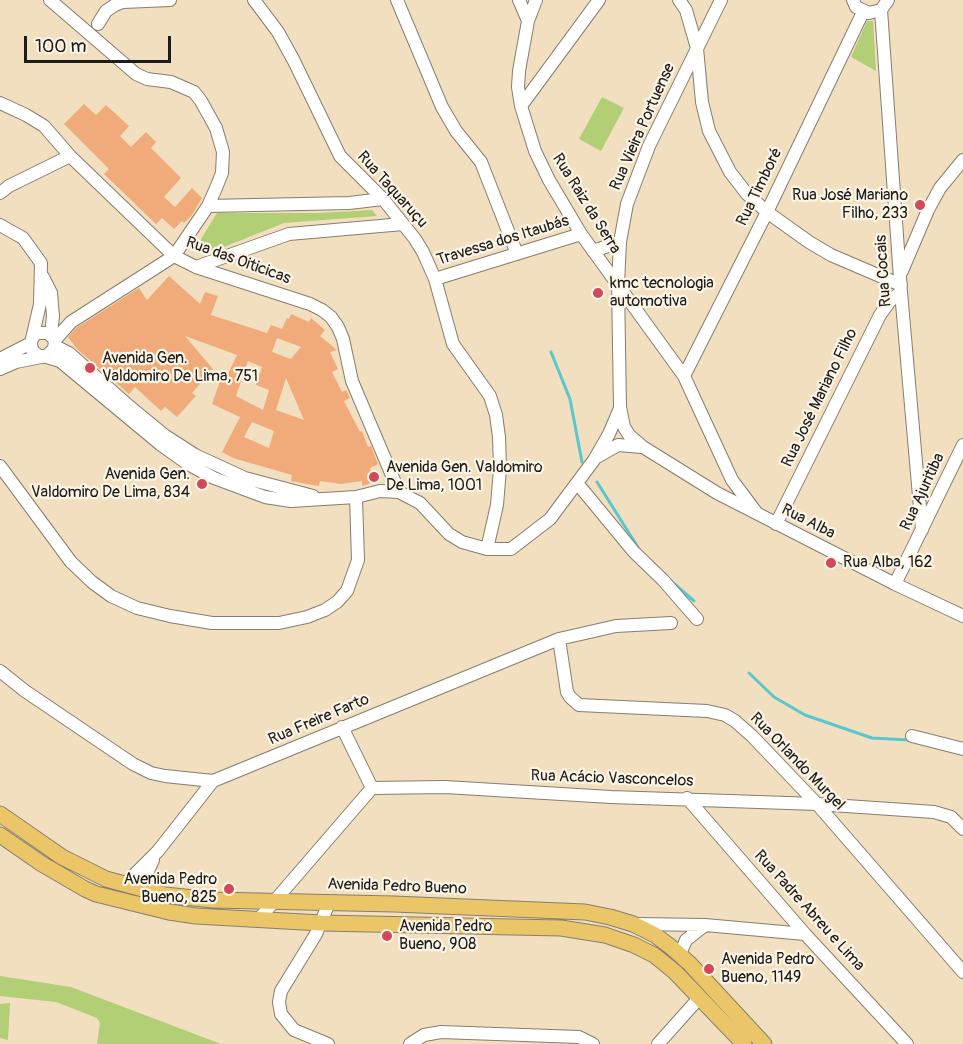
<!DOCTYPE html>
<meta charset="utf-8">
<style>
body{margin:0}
#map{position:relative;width:963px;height:1044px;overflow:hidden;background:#f1dfbf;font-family:Pangolin,sans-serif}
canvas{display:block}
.scale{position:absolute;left:24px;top:36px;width:147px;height:27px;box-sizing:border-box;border:3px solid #1c1c1c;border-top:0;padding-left:8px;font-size:18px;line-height:21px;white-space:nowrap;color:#1c1c1c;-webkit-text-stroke:4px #fcf5e5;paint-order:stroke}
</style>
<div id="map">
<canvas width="963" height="1044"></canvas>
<div class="scale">100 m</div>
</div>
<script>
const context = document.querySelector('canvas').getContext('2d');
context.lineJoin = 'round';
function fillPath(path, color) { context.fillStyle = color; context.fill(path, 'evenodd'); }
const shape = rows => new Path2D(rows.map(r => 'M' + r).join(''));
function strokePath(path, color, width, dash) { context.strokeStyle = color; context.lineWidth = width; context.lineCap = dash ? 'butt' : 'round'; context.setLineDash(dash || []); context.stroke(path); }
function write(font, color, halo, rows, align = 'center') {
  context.font = font + ' Pangolin,sans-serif'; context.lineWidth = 4.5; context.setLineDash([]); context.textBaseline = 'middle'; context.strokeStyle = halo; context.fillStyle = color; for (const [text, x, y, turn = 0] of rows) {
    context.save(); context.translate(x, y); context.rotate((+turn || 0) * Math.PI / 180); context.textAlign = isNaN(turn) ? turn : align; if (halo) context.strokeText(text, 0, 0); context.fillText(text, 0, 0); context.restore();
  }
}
const green = shape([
 [867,21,873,21,876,71,851,57],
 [602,97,624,108,601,151,579,139],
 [372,210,377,216,284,223,209,253,204,253,201,248,201,239,217,213,319,213],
 [0,976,71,987,221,1044,97,1044,100,1023,97,1018,56,1002,0,996],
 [10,1003,10,1004,8,1040,0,1038,0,1004]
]);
const stream = shape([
 [551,352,570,399,582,462],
 [597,482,639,549],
 [671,581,694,601],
 [749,673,774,697,805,715,872,738,909,740]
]);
const building = shape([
 [84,104,96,115,106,105,129,126,120,136,131,147,146,132,156,142,151,148,181,178,164,197,175,207,192,188,202,198,192,215,184,223,182,221,174,229,162,218,156,224,104,174,109,169,64,124],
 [169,276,200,304,205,292,218,296,211,315,267,333,271,325,282,329,287,318,289,319,291,314,309,322,311,318,325,330,320,336,337,350,330,352,338,369,332,372,342,392,346,390,350,398,344,401,360,432,362,431,368,447,371,446,378,464,370,468,373,480,369,484,362,486,362,481,341,484,320,481,319,486,307,484,291,481,292,475,233,458,222,452,240,417,212,404,221,378,224,382,237,355,185,336,213,369,192,393,196,396,177,417,165,407,161,411,135,387,129,394,77,349,68,337,76,328,139,288,147,300],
 [277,338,301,347,291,359,272,352],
 [248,361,262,367,256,385,269,390,263,410,236,396],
 [286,378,304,420,276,410],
 [252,422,274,431,269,448,244,437]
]);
const minor = shape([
 [50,0,136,74,147,79,171,82,194,92,201,101,216,128,223,152,222,173,216,188,208,206,174,256,71,322,55,340],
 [254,0,278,32,294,61,340,156,383,199,415,239,423,252,435,279,453,344,490,396,496,415,499,437,500,469,497,505,487,549],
 [397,0,442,107,456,131,481,162,517,254],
 [519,0,528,21],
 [536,0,528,21,519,71,518,87,521,106,535,151,549,180,581,234,684,376,732,480,756,512],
 [679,0,686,10,697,48,702,102,709,131,730,172,747,194,767,212,809,242,831,255,901,285],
 [721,0,649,146,627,204,620,242,618,284,620,407,624,427,629,435,643,447,717,493,895,584,963,616],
 [853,0,856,7,869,13,881,10,888,0],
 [881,10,901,292,922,530],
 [98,24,106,11,115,5,123,2,170,0],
 [0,103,26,115,44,126,70,156,174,256,196,267,310,304,322,310,331,317,338,327,343,339,352,381,399,492],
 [521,106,599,0],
 [0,193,9,186,70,156],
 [208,206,349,203,383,199],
 [0,225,23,238,41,263,40,304,31,343,32,350,39,356],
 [593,251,620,242],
 [196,267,289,234,403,224],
 [902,271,928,210,940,188,963,160],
 [43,277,51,293,53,316,51,335],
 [435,279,581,234],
 [55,346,69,353,130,407,164,435,195,455,245,478,313,496],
 [43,356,60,361,160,444,188,464,214,478,265,497,291,501,356,497,380,491,399,492,420,503,449,534,462,542,487,549,511,549,550,519,594,460,609,434,620,408],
 [0,359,31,343],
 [0,369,16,362,46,356,54,349,55,340,48,333,37,333,32,338],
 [684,376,767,212,863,12],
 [597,457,618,445,642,447],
 [0,466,71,562,92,582,111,596,137,608,170,616,212,623,279,623,307,617,325,610,337,602,347,591,358,560,356,497],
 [577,483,634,552,663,580,697,619],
 [776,524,880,315,890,301,901,292],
 [895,584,963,445],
 [559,639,567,692,570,697,579,705,707,711,725,715,735,721,752,736,817,804,963,972],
 [0,671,25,691,133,764,151,773,165,776,213,781,559,639,616,626,671,623],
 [342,727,372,788],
 [912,736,963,749],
 [687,798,805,934,907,1044],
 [124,885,158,851,213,781],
 [151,893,148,871,153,860],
 [259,919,372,788,445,787,611,797,817,804,934,812,951,817,963,829],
 [636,924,705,925,805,934],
 [680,954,686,940,704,926],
 [328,1044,294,1030,281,1014,279,1002,281,991,316,934,329,903],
 [410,1044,424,1035,441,1032,579,1037,593,1044],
 [658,1044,700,997]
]);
const major = shape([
 [0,814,62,857,106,879,165,895,213,900,394,904,585,912,610,917,633,924,655,935,671,947,689,963,764,1044],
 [0,835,42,864,85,889,96,894,169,912,196,916,321,923,561,928,605,935,634,945,654,955,675,972,744,1044]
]);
const markers = [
 [920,205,6,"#d1495b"],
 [598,293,6,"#d1495b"],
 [90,368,6,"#d1495b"],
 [374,477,6,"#d1495b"],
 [202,484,6,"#d1495b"],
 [831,563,6,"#d1495b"],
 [229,889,6,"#d1495b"],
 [387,936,6,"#d1495b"],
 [709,969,6,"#d1495b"]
];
const streetNames = [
 ["Rua Vieira Portuense",643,127,-66],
 ["Rua Timboré",760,187,-64],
 ["Rua Taquaruçu",392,190,48],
 ["Rua Raiz da Serra",586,204,58],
 ["Travessa dos Itaubás",503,241,-17],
 ["Rua das Oiticicas",238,261,20],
 ["Rua Cocais",884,271,-94],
 ["Rua José Mariano Filho",820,398,-64],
 ["Rua Ajuritiba",923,492,-65],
 ["Rua Alba",808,522,27],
 ["Rua Freire Farto",319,720,-23],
 ["Rua Orlando Murgel",797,762,46],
 ["Rua Acácio Vasconcelos",612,779,2],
 ["Avenida Pedro Bueno",397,887,2],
 ["Rua Padre Abreu e Lima",809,911,48]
];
const poiNames = [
 ["Rua José Mariano",908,196,"right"],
 ["Filho, 233",908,214,"right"],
 ["kmc tecnologia",610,284],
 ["automotiva",610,302],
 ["Avenida Gen.",102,359],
 ["Valdomiro De Lima, 751",102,377],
 ["Avenida Gen. Valdomiro",386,468],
 ["De Lima, 1001",386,486],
 ["Avenida Gen.",190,475,"right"],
 ["Valdomiro De Lima, 834",190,493,"right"],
 ["Rua Alba, 162",843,563],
 ["Avenida Pedro",217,880,"right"],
 ["Bueno, 825",217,898,"right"],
 ["Avenida Pedro",399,927],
 ["Bueno, 908",399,945],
 ["Avenida Pedro",721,960],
 ["Bueno, 1149",721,978]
];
fillPath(green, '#b3cf76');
strokePath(stream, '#59c7ce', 3);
fillPath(building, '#f1ab7a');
strokePath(minor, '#867e6e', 14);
strokePath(major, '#867e6e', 17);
strokePath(minor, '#fff', 12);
strokePath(major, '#ebc669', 15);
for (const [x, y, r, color] of markers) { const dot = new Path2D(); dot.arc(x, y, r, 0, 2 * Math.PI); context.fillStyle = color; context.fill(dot); strokePath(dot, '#fcf5e5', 2); }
write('16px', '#1c1c1c', '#fcf5e5', streetNames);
write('16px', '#1c1c1c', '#fcf5e5', poiNames, 'left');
</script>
